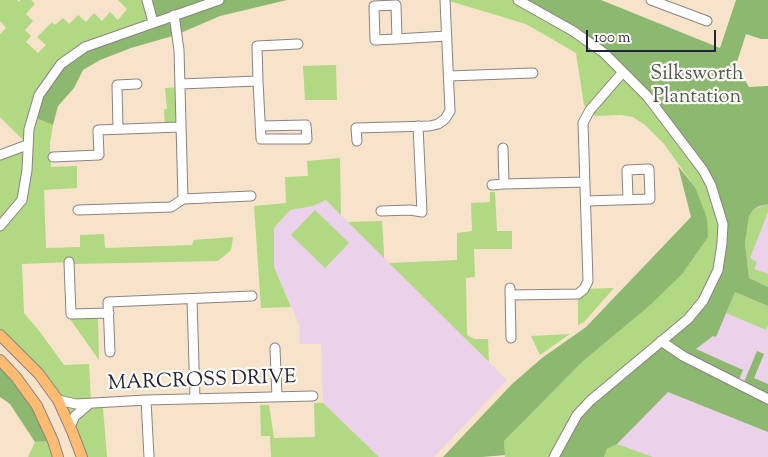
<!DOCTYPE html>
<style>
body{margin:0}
#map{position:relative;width:768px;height:457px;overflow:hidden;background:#f6e3ca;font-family:"Sorts Mill Goudy",serif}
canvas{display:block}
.scale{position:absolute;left:586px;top:30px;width:130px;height:22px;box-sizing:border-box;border:2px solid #22223b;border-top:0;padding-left:6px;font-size:15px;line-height:18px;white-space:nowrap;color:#22223b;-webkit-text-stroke:4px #fdfcf7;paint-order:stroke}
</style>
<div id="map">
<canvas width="768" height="457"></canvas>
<div class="scale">100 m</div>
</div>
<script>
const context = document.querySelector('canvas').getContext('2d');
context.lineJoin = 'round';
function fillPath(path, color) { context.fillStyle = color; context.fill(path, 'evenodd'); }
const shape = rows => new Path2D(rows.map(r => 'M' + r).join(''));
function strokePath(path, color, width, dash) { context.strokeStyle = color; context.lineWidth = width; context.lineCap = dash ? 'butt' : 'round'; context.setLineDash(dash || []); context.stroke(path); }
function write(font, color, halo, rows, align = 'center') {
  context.font = font + ' "Sorts Mill Goudy",serif'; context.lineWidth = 4.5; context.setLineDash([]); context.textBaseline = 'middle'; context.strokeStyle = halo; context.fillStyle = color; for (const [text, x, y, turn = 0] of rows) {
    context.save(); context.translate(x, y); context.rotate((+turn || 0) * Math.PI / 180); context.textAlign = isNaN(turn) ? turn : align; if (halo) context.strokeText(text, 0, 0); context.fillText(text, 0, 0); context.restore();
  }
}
const built = shape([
 [768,103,768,457,604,457],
 [326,200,507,380,434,457,379,457,323,403,321,344,300,344,299,324,274,267,274,228,290,210,313,206]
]);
const green = shape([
 [0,0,17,0,19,2,21,0,31,0,35,4,26,14,33,21,25,30,31,36,26,42,38,53,46,45,37,37,52,22,55,25,63,18,69,24,78,15,86,22,94,13,102,21,110,12,118,20,127,9,118,0,147,0,153,22,85,47,33,117,53,125,50,143,51,167,77,166,77,188,44,190,46,248,80,247,80,235,104,234,105,248,192,245,194,240,233,237,231,250,218,261,74,264,69,262,22,264,24,313,40,332,64,365,89,364,91,402,103,408,107,457,82,457,58,400,0,335,0,155,27,144,0,117,0,34,6,28,0,21],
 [446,0,518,0,573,31,623,72,703,170,723,224,718,270,703,301,554,457,505,457,504,441,582,362,647,308,708,237,695,187,664,144,645,125,633,117,621,115,595,116,584,105,576,53,526,24],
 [336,65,337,100,305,100,303,66],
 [180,87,180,127,165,128,164,109,167,109,165,88],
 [340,158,341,215,326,200,313,206,290,210,274,228,274,267,291,307,261,308,254,206,286,203,285,177,308,176,307,161],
 [490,192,495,192,497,231,512,231,512,249,474,249,475,277,466,278,467,335,474,339,488,339,489,362,389,263,457,260,457,233,472,231,471,203,490,202],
 [767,204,768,204,768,212,750,258,757,262,754,269,768,274,768,287,749,278,745,243,749,216,753,210],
 [315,210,349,243,325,268,291,235],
 [382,221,384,252,384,258,348,222],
 [614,288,584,322,578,325,578,294,584,289],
 [735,292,768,306,768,325,766,330,726,313],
 [98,318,99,360,70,319],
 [570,334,540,355,531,336],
 [314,403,323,403,379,457,271,457,270,436,261,436,260,405,269,405,274,438,315,437],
 [53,441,58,457,28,457,35,442],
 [617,444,653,457,604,457,607,449]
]);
const forest = shape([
 [147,0,287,0,220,16,176,35,131,48,100,60,83,70,74,88,58,106,53,125,33,117,39,95,61,64,85,47,153,22],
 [519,0,601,0,720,48,736,0,768,0,768,39,761,39,746,34,736,65,749,87,768,86,768,204,759,206,753,210,749,216,745,243,749,278,768,287,768,306,735,292,716,337,713,336,696,349,743,370,737,384,768,400,768,432,668,392,617,444,607,449,604,457,554,457,577,415,688,319,718,270,722,243,711,185,647,96,604,53],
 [678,166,695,187,707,218,708,237,682,274,647,308,582,362,504,441,505,455,482,457,443,457,512,384,542,358,586,327,691,217],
 [757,351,764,354,754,378,768,384,768,394,744,382],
 [0,360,16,377,53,441,35,442,10,404,0,397]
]);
const minor = shape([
 [147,0,153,22],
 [518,0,573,31,604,53,647,96,703,170,711,185,723,224,722,243,718,270,703,301,688,319,590,401,577,415,554,457],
 [651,0,707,21],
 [174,15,179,50,183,199],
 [397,39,396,5,374,6,375,40,397,39,446,36],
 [449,76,533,73],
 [258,81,257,46,298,44],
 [180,84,258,81,261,139,307,139,306,125,260,126],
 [118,129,117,85,137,84],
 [357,141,356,128,430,126,438,124,445,119,450,111,445,0],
 [503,148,504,184,585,182],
 [0,155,27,145],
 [53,157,99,155,98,130,180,127],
 [492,185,504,184],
 [586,201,650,199,649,169,627,170,628,199],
 [78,210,171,207,183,199,251,196],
 [381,211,410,210,422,212,418,126],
 [0,226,22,200,27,170,29,129,39,95,61,64,85,47,219,0],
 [69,262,71,314,109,313],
 [510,288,511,338],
 [510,295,578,294,584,289,588,281,583,123,590,110,623,72],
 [192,299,195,399],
 [661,341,683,356,768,399],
 [275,348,277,397],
 [110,352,108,302,252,296],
 [58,400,76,404,146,400,313,396],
 [146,400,149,457],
 [70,427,75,416,89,404]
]);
const major = shape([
 [0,335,39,374,58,400,72,431,82,457],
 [0,360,16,377,37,406,53,441,58,457]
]);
const parkNames = [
 ["Silksworth",697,76],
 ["Plantation",697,99]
];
const streetNames = [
 ["MARCROSS DRIVE",202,382,-2]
];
fillPath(built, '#ecd1ea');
fillPath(green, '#b1d882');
fillPath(forest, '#8cb870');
strokePath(minor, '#8c8282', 11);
strokePath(major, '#8c8282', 12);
strokePath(minor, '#fff', 9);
strokePath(major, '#ffbb71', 10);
write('20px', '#4d5950', '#fdfcf7', parkNames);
write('20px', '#22223b', '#fdfcf7', streetNames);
</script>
